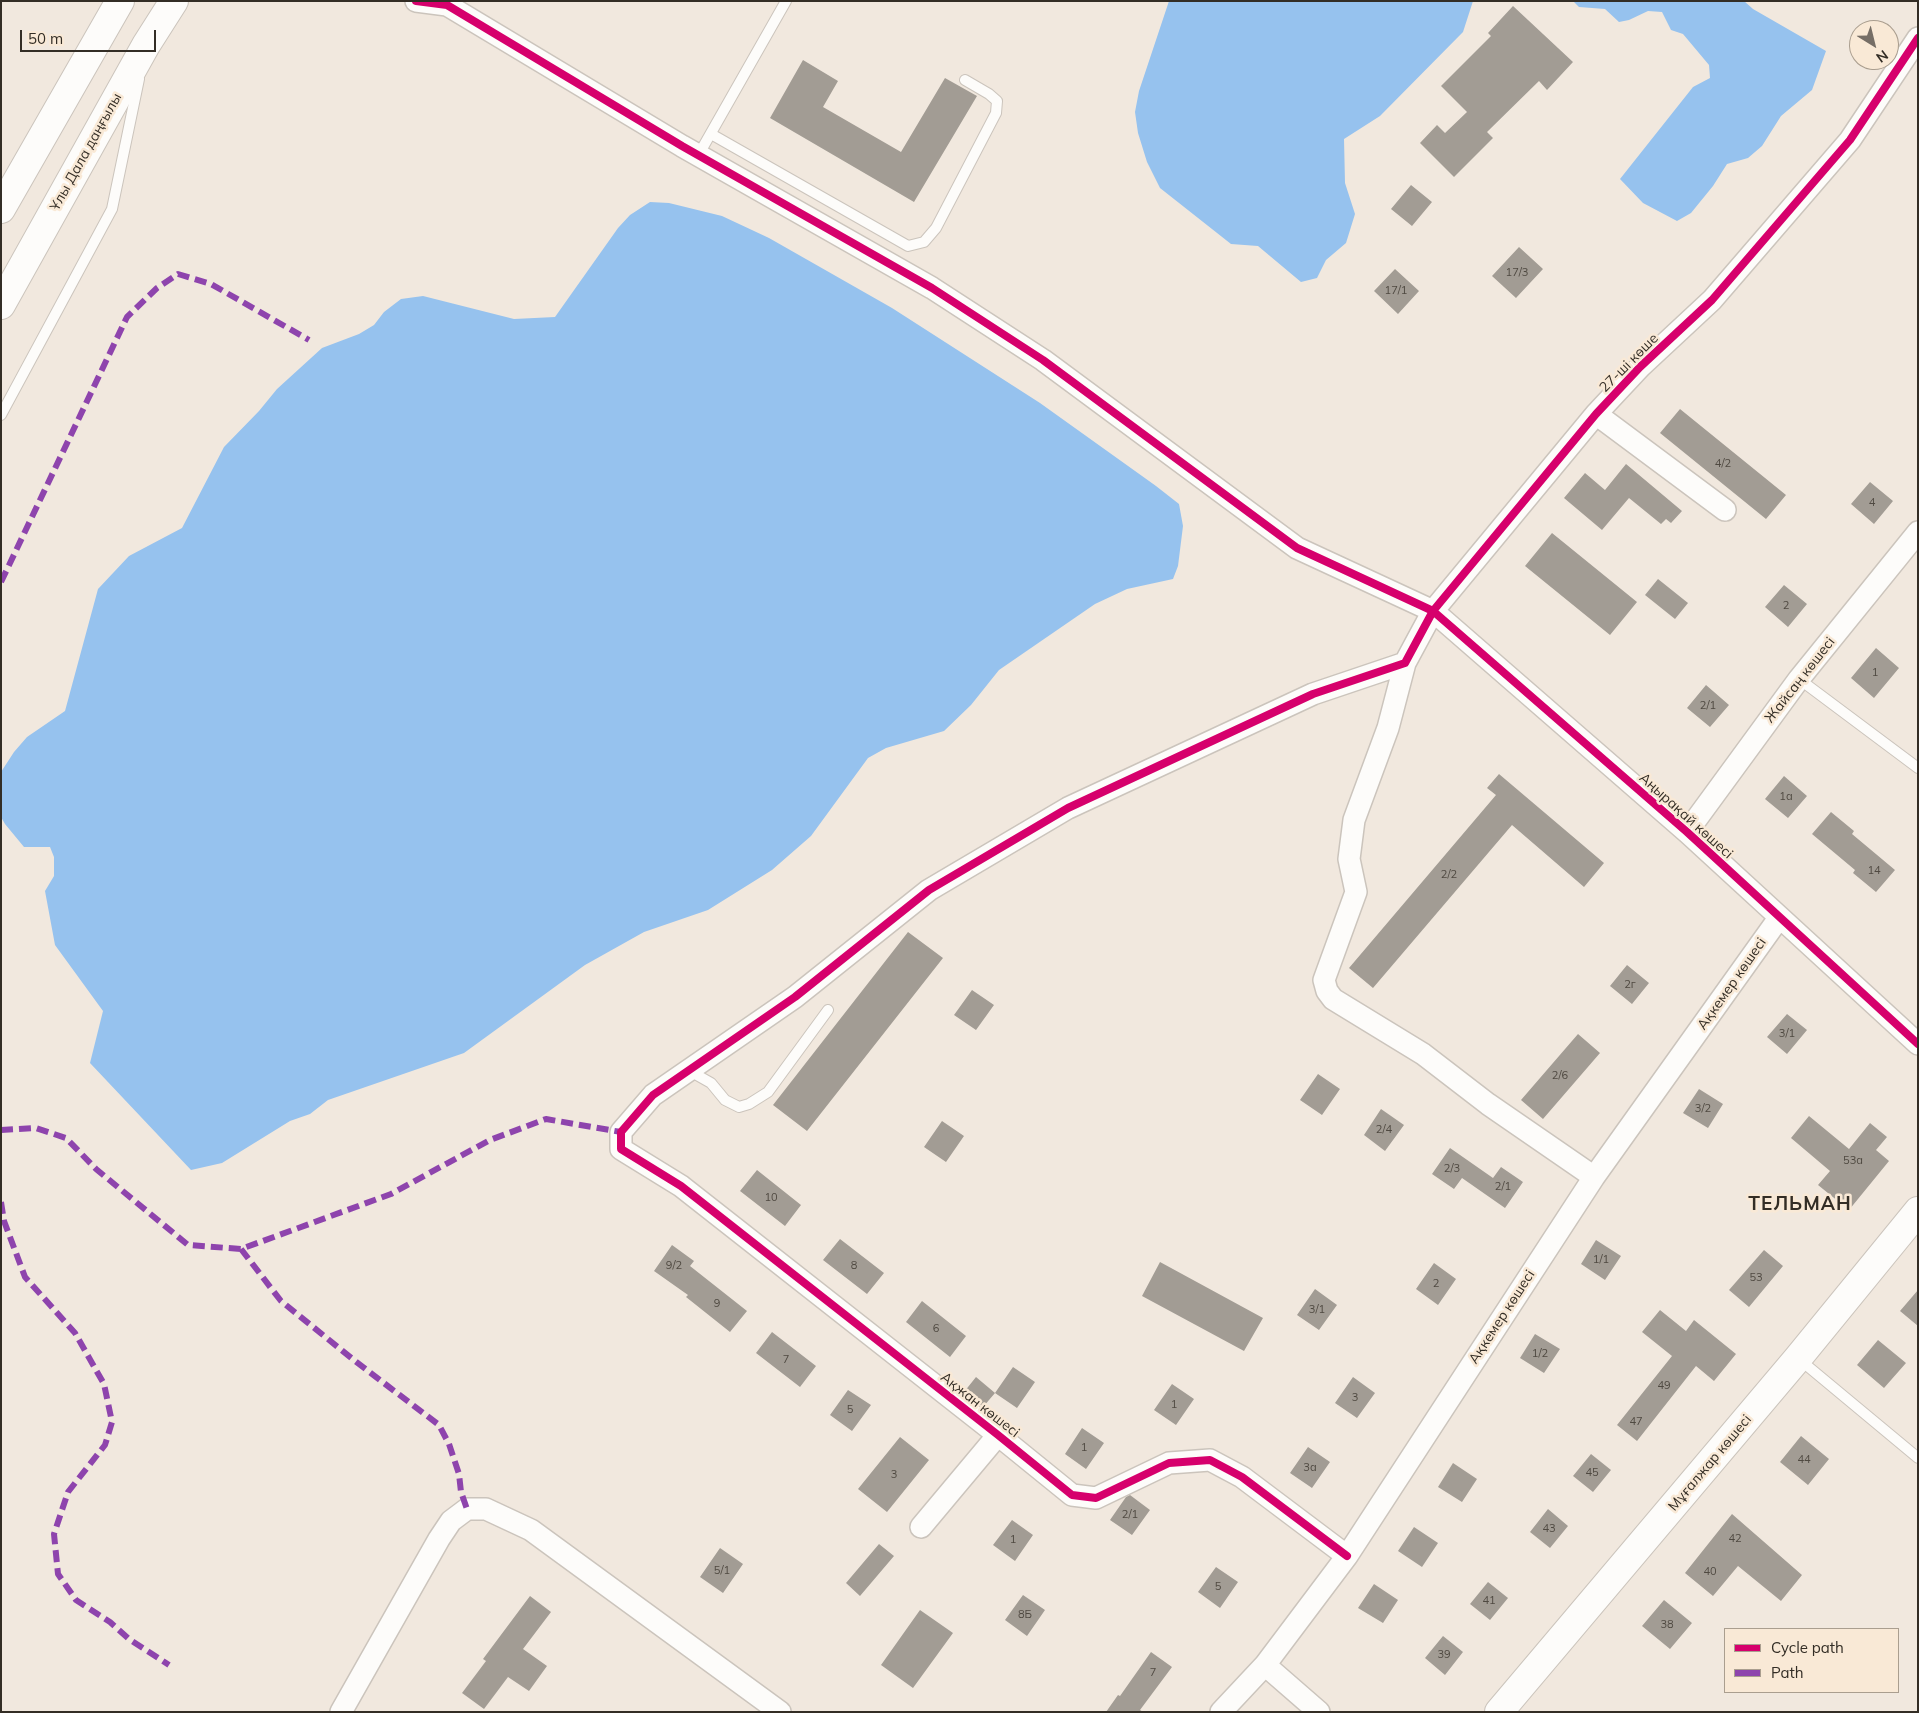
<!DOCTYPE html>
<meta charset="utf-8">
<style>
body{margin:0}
#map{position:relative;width:1919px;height:1713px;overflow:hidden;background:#f1e8de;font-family:Mulish,sans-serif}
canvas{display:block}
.frame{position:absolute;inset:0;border:2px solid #332d25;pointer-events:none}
.legend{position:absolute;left:1724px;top:1628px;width:175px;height:65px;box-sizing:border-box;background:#f9e9d6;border:1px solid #aa9e8f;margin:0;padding:6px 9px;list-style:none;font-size:15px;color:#332d25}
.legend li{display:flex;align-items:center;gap:10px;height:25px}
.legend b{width:25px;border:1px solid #aa9e8f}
.north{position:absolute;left:1849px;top:20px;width:50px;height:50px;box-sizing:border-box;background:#f9e9d6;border:1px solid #aa9e8f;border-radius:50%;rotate:144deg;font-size:14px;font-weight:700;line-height:20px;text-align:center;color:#332d25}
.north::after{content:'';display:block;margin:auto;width:18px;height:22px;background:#766e66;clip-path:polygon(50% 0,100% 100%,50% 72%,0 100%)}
.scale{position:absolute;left:20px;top:30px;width:136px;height:22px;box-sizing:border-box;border:2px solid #332d25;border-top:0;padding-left:6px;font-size:15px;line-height:18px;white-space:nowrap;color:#332d25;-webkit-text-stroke:4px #f9e9d6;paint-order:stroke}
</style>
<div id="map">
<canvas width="1919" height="1713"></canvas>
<div class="frame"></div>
<ul class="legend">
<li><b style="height:6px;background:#d6006c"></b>Cycle path</li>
<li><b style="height:6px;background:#8e44ad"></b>Path</li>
</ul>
<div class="north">N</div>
<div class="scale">50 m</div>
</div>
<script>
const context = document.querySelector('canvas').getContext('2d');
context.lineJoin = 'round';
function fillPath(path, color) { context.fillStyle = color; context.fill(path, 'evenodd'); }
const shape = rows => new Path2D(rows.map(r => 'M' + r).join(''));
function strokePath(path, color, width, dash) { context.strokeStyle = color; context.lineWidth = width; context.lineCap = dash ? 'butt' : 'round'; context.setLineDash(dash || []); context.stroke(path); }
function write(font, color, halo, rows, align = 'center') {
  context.font = font + ' Mulish,sans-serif'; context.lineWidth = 5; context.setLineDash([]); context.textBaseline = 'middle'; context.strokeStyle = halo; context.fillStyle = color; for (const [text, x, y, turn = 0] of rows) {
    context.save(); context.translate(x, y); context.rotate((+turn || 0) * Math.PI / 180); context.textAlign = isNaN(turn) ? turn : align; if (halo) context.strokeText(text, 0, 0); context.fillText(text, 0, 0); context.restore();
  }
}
const water = shape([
 [1169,1,1473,1,1463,32,1380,116,1344,139,1345,183,1355,214,1346,243,1326,260,1317,278,1301,282,1258,246,1231,244,1160,188,1147,162,1138,133,1135,112,1139,91],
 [1573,1,1744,1,1753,9,1826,51,1812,90,1781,116,1762,146,1748,158,1727,164,1713,186,1691,213,1677,221,1643,203,1620,179,1693,87,1710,78,1709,65,1683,34,1671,30,1662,12,1648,11,1629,20,1619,22,1605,9,1579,7],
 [650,202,669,203,722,216,769,238,892,308,1040,403,1156,486,1179,504,1183,526,1178,566,1173,579,1127,589,1095,604,999,670,971,705,944,731,886,748,868,758,811,836,772,870,708,910,644,932,585,965,464,1053,328,1100,310,1114,290,1121,222,1163,191,1170,90,1063,103,1011,55,945,45,891,54,876,54,857,50,847,24,847,5,824,1,817,1,772,14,752,27,737,65,711,98,589,129,556,182,528,224,447,259,411,277,389,322,348,359,334,374,325,384,312,401,299,423,296,514,319,555,317,618,228,630,215]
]);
const building = shape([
 [1513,6,1573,62,1547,90,1539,81,1487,132,1493,138,1454,177,1420,143,1437,125,1445,133,1467,112,1441,86,1491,36,1488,33],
 [803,60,838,81,823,107,901,152,945,78,977,96,914,202,770,118],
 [1411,185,1432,202,1412,226,1391,209],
 [1519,247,1543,269,1516,298,1492,276],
 [1395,269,1419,291,1398,314,1374,291],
 [1680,409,1786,495,1766,519,1660,433],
 [1626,464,1682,511,1671,523,1666,519,1661,524,1629,498,1602,530,1564,498,1585,473,1605,490],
 [1870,482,1893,501,1874,524,1851,504],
 [1552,533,1637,602,1610,635,1525,566],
 [1658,579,1688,603,1675,619,1645,595],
 [1784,585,1807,604,1788,627,1765,607],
 [1876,648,1899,668,1874,698,1851,678],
 [1706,685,1729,705,1710,727,1687,708],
 [1499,774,1604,863,1584,887,1512,825,1373,988,1349,968,1496,795,1487,788],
 [1784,776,1807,796,1788,818,1765,799],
 [1831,812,1854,831,1852,834,1895,870,1876,892,1853,873,1855,870,1812,834],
 [908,932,943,958,807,1131,773,1105],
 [1627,965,1649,983,1632,1004,1610,986],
 [972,990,994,1005,976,1030,954,1015],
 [1787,1014,1807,1030,1787,1054,1767,1037],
 [1578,1034,1600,1053,1543,1119,1521,1100],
 [1318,1074,1340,1089,1322,1115,1300,1100],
 [1699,1089,1723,1104,1708,1128,1683,1113],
 [1381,1109,1404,1125,1385,1151,1364,1135],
 [1809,1116,1849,1149,1870,1123,1887,1137,1876,1150,1889,1161,1849,1210,1818,1185,1830,1171,1791,1138],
 [942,1121,964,1136,946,1162,924,1147],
 [1450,1148,1493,1178,1501,1167,1523,1182,1505,1208,1462,1178,1454,1189,1432,1174],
 [757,1170,801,1205,785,1226,740,1191],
 [840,1239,884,1273,867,1294,823,1260],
 [1596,1240,1621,1256,1605,1280,1581,1264],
 [672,1245,694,1261,690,1266,747,1311,730,1332,686,1297,688,1295,654,1271],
 [1764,1250,1783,1266,1749,1307,1729,1290],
 [1160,1262,1263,1318,1244,1351,1142,1296],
 [1434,1263,1456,1279,1438,1305,1416,1289],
 [1315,1289,1337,1305,1319,1330,1297,1315],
 [1918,1290,1918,1326,1900,1311],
 [922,1301,966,1336,950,1357,906,1322],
 [1660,1310,1686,1331,1694,1320,1736,1354,1714,1381,1696,1366,1637,1441,1617,1425,1672,1356,1642,1332],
 [772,1332,816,1366,800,1387,756,1353],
 [1535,1334,1560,1349,1544,1373,1520,1358],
 [1878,1340,1906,1363,1884,1388,1857,1365],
 [1013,1367,1035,1382,1017,1408,995,1393],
 [976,1377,995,1393,983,1407,964,1392],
 [1353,1377,1375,1393,1357,1418,1335,1403],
 [1172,1384,1194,1399,1176,1425,1154,1410],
 [848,1390,871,1405,852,1431,830,1415],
 [1082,1428,1104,1443,1086,1469,1065,1454],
 [1801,1436,1829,1459,1808,1485,1780,1462],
 [900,1437,929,1460,887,1512,858,1489],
 [1308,1447,1330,1462,1312,1488,1290,1473],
 [1591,1454,1611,1470,1593,1492,1573,1476],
 [1453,1463,1477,1479,1462,1502,1438,1487],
 [1130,1495,1150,1510,1132,1535,1110,1520,1126,1497],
 [1548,1509,1568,1526,1550,1548,1530,1532],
 [1732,1514,1802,1575,1781,1601,1738,1566,1713,1596,1685,1573],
 [1012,1520,1033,1535,1015,1561,993,1545],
 [1414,1527,1438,1543,1422,1567,1398,1551],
 [879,1544,894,1556,860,1596,846,1583],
 [720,1548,743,1564,723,1593,700,1577],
 [1216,1567,1238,1582,1220,1608,1198,1592],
 [1488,1582,1508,1598,1490,1620,1470,1604],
 [1374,1584,1398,1600,1383,1623,1358,1608],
 [1023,1595,1045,1610,1027,1636,1005,1620],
 [530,1596,551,1612,523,1649,547,1666,529,1691,508,1677,484,1709,462,1693,486,1661,483,1659],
 [1664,1600,1692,1623,1670,1649,1642,1626],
 [920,1610,953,1633,913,1688,881,1665],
 [1443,1636,1463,1652,1445,1675,1425,1658],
 [1151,1652,1172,1667,1140,1710,1143,1712,1106,1712,1118,1695,1120,1696]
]);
const lane = shape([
 [711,134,908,246,924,242,936,228,996,113,997,101,989,94,965,80],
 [699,154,786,1],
 [1,415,112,209,139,79],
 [1799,679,1918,768],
 [688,1070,711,1083,725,1100,739,1107,749,1104,768,1092,828,1010],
 [1799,1359,1918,1458]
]);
const street = shape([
 [416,1,447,5,682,146,932,288,1043,360,1297,548,1433,611,1687,832,1918,1044],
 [1596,414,1725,510],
 [1405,663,1388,728,1354,820,1349,859,1356,892,1324,980,1327,991,1333,999,1423,1054,1488,1104,1594,1177],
 [1687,832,1799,679,1918,532],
 [921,1527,998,1435],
 [1347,1556,1242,1477,1210,1460,1169,1463,1096,1498,1072,1495,998,1435,681,1186,621,1149,621,1132,653,1095,795,997,929,890,1068,808,1313,694,1405,663,1433,611,1596,414,1640,367,1712,300,1850,140,1918,38],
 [1265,1665,1319,1712],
 [341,1712,439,1539,451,1521,467,1509,486,1509,531,1530,780,1712],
 [1221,1712,1265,1665,1347,1556,1594,1177,1779,918]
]);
const secondary = shape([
 [1,209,120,1],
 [1,305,146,45,174,1],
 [1499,1712,1798,1358,1918,1211]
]);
const quiet = shape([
 [1,582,127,317,157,288,178,274,211,284,309,340],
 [1,1130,36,1128,66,1138,96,1169,188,1245,241,1249,391,1194,490,1140,546,1119,621,1132],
 [1,1202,4,1221,25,1277,75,1333,104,1384,112,1422,105,1445,68,1492,54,1534,58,1574,76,1600,110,1622,129,1639,169,1665],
 [241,1249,281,1301,355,1361,439,1425,449,1444,459,1474,461,1492,467,1509]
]);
const cycleway = shape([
 [416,1,447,5,682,146,932,288,1043,360,1297,548,1433,611,1687,832,1918,1044],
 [1347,1556,1242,1477,1210,1460,1169,1463,1096,1498,1072,1495,998,1435,681,1186,621,1149,621,1132,653,1095,795,997,929,890,1068,808,1313,694,1405,663,1433,611,1596,414,1640,367,1712,300,1850,140,1918,38]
]);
const numberNames = [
 ["17/3",1517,273],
 ["17/1",1396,291],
 ["4/2",1723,464],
 ["4",1872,503],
 ["2",1786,606],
 ["1",1875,673],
 ["2/1",1708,706],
 ["1а",1786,797],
 ["14",1874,871],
 ["2/2",1449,875],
 ["2г",1630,985],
 ["3/1",1787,1034],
 ["2/6",1560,1076],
 ["3/2",1703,1109],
 ["2/4",1384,1130],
 ["53а",1853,1161],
 ["2/3",1452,1169],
 ["2/1",1503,1187],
 ["10",771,1198],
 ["1/1",1601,1260],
 ["9/2",674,1266],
 ["8",854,1266],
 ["53",1756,1278],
 ["2",1436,1284],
 ["9",717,1304],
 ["3/1",1317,1310],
 ["6",936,1329],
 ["1/2",1540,1354],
 ["7",786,1360],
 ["49",1664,1386],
 ["3",1355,1398],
 ["1",1174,1405],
 ["5",850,1410],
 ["47",1636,1422],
 ["1",1084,1448],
 ["44",1804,1460],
 ["3а",1310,1468],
 ["45",1592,1473],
 ["3",894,1475],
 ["2/1",1130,1515],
 ["43",1549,1529],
 ["42",1735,1539],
 ["1",1013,1540],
 ["5/1",722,1571],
 ["40",1710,1572],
 ["5",1218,1587],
 ["41",1489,1601],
 ["8Б",1025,1615],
 ["38",1667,1625],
 ["39",1444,1655],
 ["7",1153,1673]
];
const streetNames = [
 ["Ұлы Дала даңғылы",86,152,-61],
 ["27-ші көше",1629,363,-45],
 ["Жайсаң көшесі",1800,680,-52],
 ["Аңырақай көшесі",1686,816,42],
 ["Ақкемер көшесі",1732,984,-55],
 ["Ақкемер көшесі",1502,1317,-57],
 ["Ақжан көшесі",980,1405,38],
 ["Мұғалжар көшесі",1710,1463,-50]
];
const districtNames = [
 ["ТЕЛЬМАН",1800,1204]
];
fillPath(water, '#96c2ee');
fillPath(building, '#a29c94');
strokePath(lane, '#cbc4bc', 12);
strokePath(street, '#cbc4bc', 24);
strokePath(secondary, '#cbc4bc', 30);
strokePath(lane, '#fdfcfa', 10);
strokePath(street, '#fdfcfa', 21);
strokePath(secondary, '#fdfcfa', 28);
strokePath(quiet, '#8e44ad', 6, [12, 6]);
strokePath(cycleway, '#d6006c', 8);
write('11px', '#4f4941', null, numberNames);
write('14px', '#332d25', '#f9e9d6', streetNames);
context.letterSpacing = '1px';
write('bold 19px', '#332d25', '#f9e9d6', districtNames);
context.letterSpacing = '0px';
</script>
